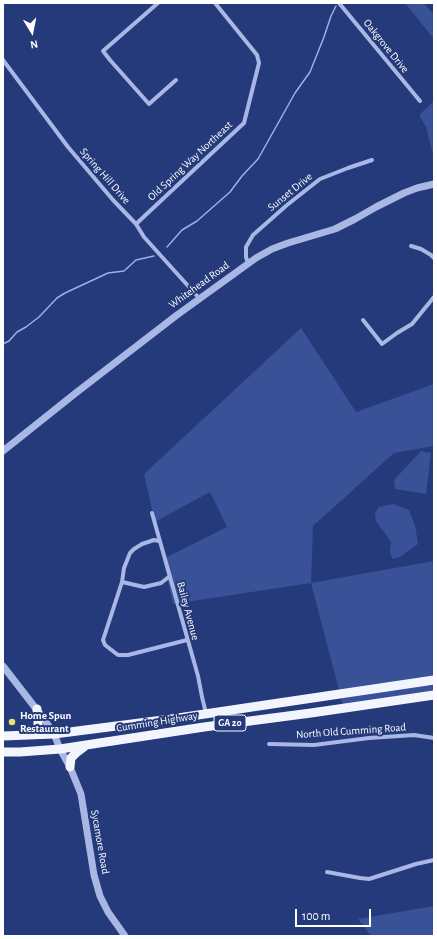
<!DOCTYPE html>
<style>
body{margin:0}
#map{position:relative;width:437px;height:939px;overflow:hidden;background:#253a7a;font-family:"Alegreya Sans",sans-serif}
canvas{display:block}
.frame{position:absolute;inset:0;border:4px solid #fff;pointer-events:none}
.north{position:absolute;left:12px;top:12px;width:40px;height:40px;-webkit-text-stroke:3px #253a7a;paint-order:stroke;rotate:170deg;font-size:11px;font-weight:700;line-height:16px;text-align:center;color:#fff}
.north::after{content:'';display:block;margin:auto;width:14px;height:18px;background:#fff;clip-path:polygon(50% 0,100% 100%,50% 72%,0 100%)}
.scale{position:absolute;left:295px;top:909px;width:76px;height:18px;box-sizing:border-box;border:2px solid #fff;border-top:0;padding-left:5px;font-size:12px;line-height:14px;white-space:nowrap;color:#fff;-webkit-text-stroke:3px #253a7a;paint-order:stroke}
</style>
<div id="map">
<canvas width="437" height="939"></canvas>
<div class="frame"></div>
<div class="north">N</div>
<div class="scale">100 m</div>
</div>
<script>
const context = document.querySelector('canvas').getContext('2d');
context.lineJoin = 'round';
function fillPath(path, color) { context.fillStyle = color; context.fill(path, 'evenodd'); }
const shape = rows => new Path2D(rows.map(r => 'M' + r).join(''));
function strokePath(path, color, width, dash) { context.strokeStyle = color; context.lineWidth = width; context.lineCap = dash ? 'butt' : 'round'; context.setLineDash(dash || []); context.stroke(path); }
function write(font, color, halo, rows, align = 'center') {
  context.font = font + ' "Alegreya Sans",sans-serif'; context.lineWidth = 4; context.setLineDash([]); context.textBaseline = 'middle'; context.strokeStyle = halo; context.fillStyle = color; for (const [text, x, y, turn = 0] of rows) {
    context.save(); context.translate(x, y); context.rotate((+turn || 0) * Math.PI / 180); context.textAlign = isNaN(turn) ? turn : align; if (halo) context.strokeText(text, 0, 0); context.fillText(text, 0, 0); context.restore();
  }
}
const green = shape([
 [405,3,424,3,434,15,434,39],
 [434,101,434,159,426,127,419,115],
 [301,328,356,412,434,384,434,446,394,453,313,526,311,583,434,561,434,697,344,709,311,583,173,604,163,559,227,527,210,492,155,522,144,474],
 [421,451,431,453,426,494,395,489,394,480],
 [393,504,409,510,415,525,418,544,400,557,393,559,390,553,391,542,376,521,375,513,379,507],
 [434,906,434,936,371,936,358,919]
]);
const stream = shape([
 [167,247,182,230,197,221,230,192,242,176,258,159,295,93,310,72,324,37,331,16,336,6],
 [3,344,9,341,17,332,26,327,39,317,57,298,65,293,108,273,124,271,136,260,154,256]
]);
const minor = shape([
 [158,3,103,51,110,60,149,104,176,80],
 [339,3,420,101],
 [3,60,68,147,113,200,136,224,144,237,199,298],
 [136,224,244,123,259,63,257,55,215,3],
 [411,246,421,249,431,255,434,258],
 [248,263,246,257,246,247,253,235,287,205,320,179,348,168,372,160],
 [363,320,382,344,397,333,412,324,434,297],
 [152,513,198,676,202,697,206,713],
 [159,541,154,540,142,544,134,549,130,553,124,568,122,582,103,640,105,645,118,655,128,655,187,640],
 [122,582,144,587,161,583,170,576],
 [269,744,314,745,369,738,414,735,434,738],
 [327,872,360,878,369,879,416,864,434,860]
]);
const tertiary = shape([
 [3,451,77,392,177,315,256,258,272,249,288,243,335,229,355,219,376,207,404,193,417,188,434,184],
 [3,666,44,719,54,734,60,749,70,767,81,794,94,875,100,896,108,912,125,936]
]);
const trunk = shape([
 [29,735,36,731,38,727,38,722,37,709],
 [3,736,54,734,171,719,434,680],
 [3,752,20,752,60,749,204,727,311,713,434,695],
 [70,767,71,758,76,753,84,747]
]);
const markers = [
 [12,722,4,"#ede16c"]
];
const shields = [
 [230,723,32]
];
const shieldNames = [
 ["GA 20",230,723]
];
const streetNames = [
 ["Oakgrove Drive",386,46,51],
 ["Old Spring Way Northeast",190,161,-43],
 ["Spring Hill Drive",105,176,49],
 ["Sunset Drive",290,192,-39],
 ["Whitehead Road",199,285,-36],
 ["Bailey Avenue",188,611,75],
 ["Cumming Highway",157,722,-9],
 ["North Old Cumming Road",351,731,-4],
 ["Sycamore Road",100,842,80]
];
const poiNames = [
 ["Home Spun",20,716],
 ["Restaurant",20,729]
];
fillPath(green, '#385197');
strokePath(stream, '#9cb0e5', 1.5);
strokePath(minor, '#a8b7e4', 4);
strokePath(tertiary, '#a8b7e4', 7);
strokePath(trunk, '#f3f5fe', 9);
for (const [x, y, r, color] of markers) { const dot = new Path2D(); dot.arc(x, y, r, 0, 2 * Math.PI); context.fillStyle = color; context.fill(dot); strokePath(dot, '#253a7a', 1.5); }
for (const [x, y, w] of shields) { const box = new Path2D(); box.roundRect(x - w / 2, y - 8, w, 16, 3); context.fillStyle = '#253a7a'; context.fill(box); strokePath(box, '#fff', 1); }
write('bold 10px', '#fff', null, shieldNames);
write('11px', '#fff', '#253a7a', streetNames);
write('bold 11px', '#fff', '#253a7a', poiNames, 'left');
</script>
